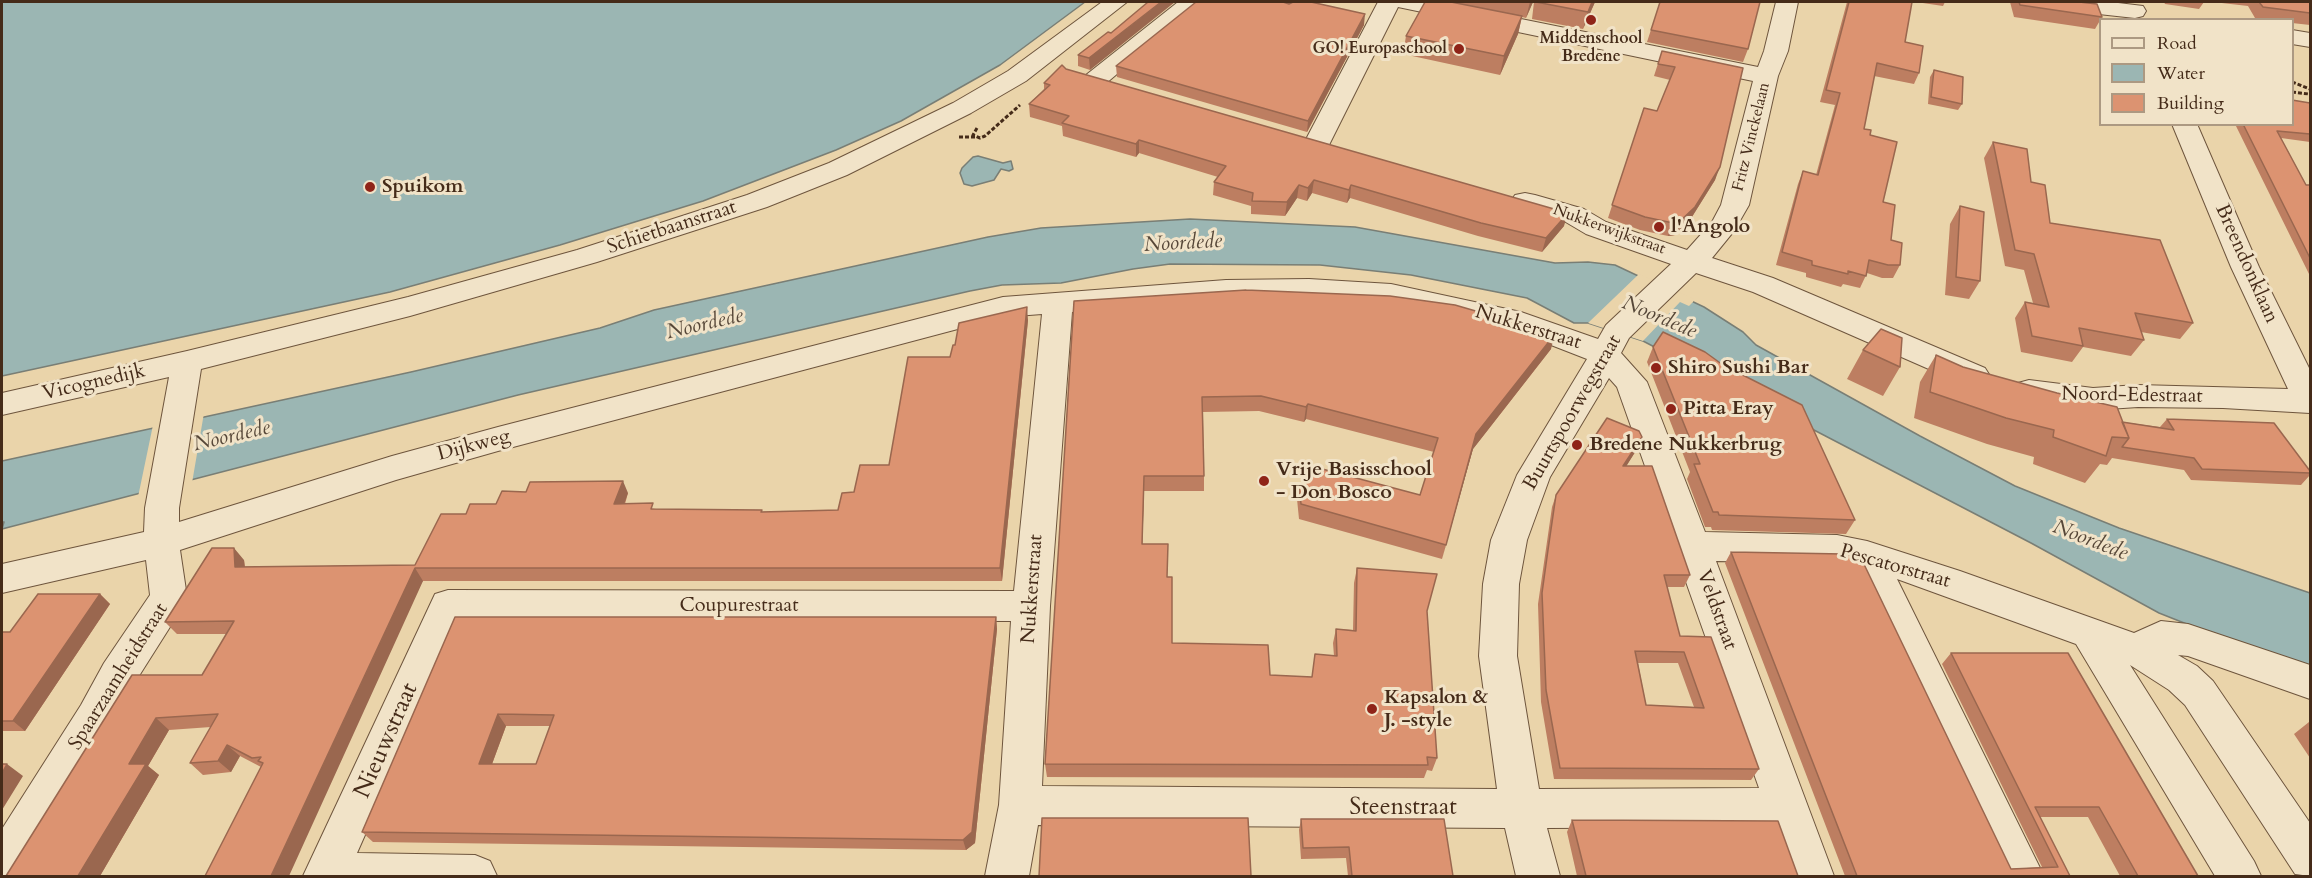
<!DOCTYPE html>
<style>
body{margin:0}
#map{position:relative;width:2312px;height:878px;overflow:hidden;background:#ead4aa;font-family:Cardo,serif}
canvas{display:block}
.frame{position:absolute;inset:0;border:3px solid #452b19;pointer-events:none}
.legend{position:absolute;left:2099px;top:18px;width:195px;height:108px;box-sizing:border-box;background:#f1e3c8;border:2px solid #ac9982;margin:0;padding:8px 10px;list-style:none;font-size:18px;color:#452b19}
.legend li{display:flex;align-items:center;gap:12px;height:30px}
.legend b{width:30px;border:2px solid #ac9982}
</style>
<div id="map">
<canvas width="2312" height="878"></canvas>
<div class="frame"></div>
<ul class="legend">
<li><b style="height:8px;background:#f1e3c8"></b>Road</li>
<li><b style="height:16px;background:#9bb6b3"></b>Water</li>
<li><b style="height:16px;background:#dc9371"></b>Building</li>
</ul>
</div>
<script>
const context = document.querySelector('canvas').getContext('2d');
context.lineJoin = 'round';
function fillPath(path, color) { context.fillStyle = color; context.fill(path, 'evenodd'); }
const shape = rows => new Path2D(rows.map(r => 'M' + r).join(''));
function strokePath(path, color, width, dash) { context.strokeStyle = color; context.lineWidth = width; context.lineCap = dash ? 'butt' : 'round'; context.setLineDash(dash || []); context.stroke(path); }
function write(font, color, halo, rows, align = 'center') {
  context.font = font + ' Cardo,serif'; context.lineWidth = 6; context.setLineDash([]); context.textBaseline = 'middle'; context.strokeStyle = halo; context.fillStyle = color; for (const [text, x, y, turn = 0] of rows) {
    context.save(); context.translate(x, y); context.rotate((+turn || 0) * Math.PI / 180); context.textAlign = isNaN(turn) ? turn : align; if (halo) context.strokeText(text, 0, 0); context.fillText(text, 0, 0); context.restore();
  }
}
const water = shape([
 [2,2,1085,2,1000,65,901,121,836,150,703,201,560,245,390,292,2,376,2,2],
 [978,156,1003,163,1011,161,1013,169,1009,171,1001,169,994,180,972,186,964,184,960,173,962,168,973,157,978,156],
 [1190,219,1355,227,1555,263,1588,262,1615,265,1704,307,1743,332,1756,345,1920,436,2015,486,2119,528,2310,593,2310,673,2159,613,2031,543,1643,341,1588,323,1574,323,1527,298,1411,275,1320,265,1170,264,1133,269,1061,283,1002,285,970,291,518,395,2,529,4,522,2,522,2,461,411,372,600,328,654,310,988,237,1041,228,1190,219]
]);
const pier = shape([
 [1639,274,1694,299,1693,302,1689,306,1680,302,1643,341,1588,323],
 [204,413,192,483,138,497,153,425]
]);
const path = shape([
 [2292,82,2310,89],
 [2292,92,2309,94],
 [977,128,973,135,980,138,985,136,1020,105],
 [959,137,975,137]
]);
const minor = shape([
 [1102,2,1127,2,1026,81,971,113,847,175,767,207,597,262,410,316,201,369,179,508,179,522,392,456,498,427,1003,297,1226,280,1309,279,1391,284,1521,312,1598,339,1606,325,1671,264,1586,234,1564,221,1515,207,1511,201,1515,195,1525,193,1535,195,1584,209,1606,222,1687,250,1712,222,1721,205,1753,81,1398,7,1329,145,1325,150,1316,153,1307,150,1303,145,1378,2,1437,2,1758,67,1764,51,1776,2,1798,2,1788,51,1778,76,1749,205,1734,231,1712,258,1773,278,1985,368,1990,376,1985,384,1974,387,1963,384,1753,292,1696,273,1629,338,1621,353,1647,382,1705,532,1837,535,1867,541,1960,571,2134,633,2161,621,2188,624,2310,665,2310,699,2188,656,2178,655,2197,666,2213,681,2310,823,2310,876,2295,874,2185,705,2169,690,2130,665,2254,861,2261,876,2215,876,2076,644,1897,579,2044,876,2000,876,1855,567,1837,563,1716,561,1834,876,1790,876,1773,827,1547,828,1560,876,1516,876,1505,828,1038,825,1029,876,985,876,999,805,1011,621,460,620,357,853,475,855,490,861,497,876,303,876,435,594,448,590,1014,591,1042,314,1003,317,498,451,396,480,180,550,187,597,182,608,132,687,109,729,20,876,2,876,2,829,81,705,104,663,150,595,146,560,2,593,2,564,144,532,145,508,169,377,2,415,2,393,187,351,408,297,577,250,747,195,829,163,953,103,1008,71,1102,2],
 [1309,299,1391,304,1515,331,1587,359,1517,475,1491,540,1483,584,1479,656,1497,789,1042,786,1050,606,1072,312,1226,300,1309,299],
 [1609,378,1617,387,1759,788,1539,789,1517,656,1519,584,1527,540,1550,477,1609,378],
 [1178,2,1202,2,1104,85,1095,87,1086,85,1083,80,1086,75,1178,2],
 [2042,2,2110,2,2143,6,2146,11,2143,16,2135,18,2053,9,2045,7,2042,2],
 [2292,30,2310,33,2310,47,2292,44,2292,30],
 [2172,124,2197,124,2259,267,2310,370,2310,413,2223,408,2138,407,2093,410,2029,402,2018,399,2013,391,2018,383,2029,380,2093,388,2138,385,2288,389,2231,267,2172,124]
]);
const wall = shape([
 [1425,2,1533,2,1526,18,1522,17,1518,34,1500,75,1403,54,1406,36],
 [1534,2,1595,2,1583,29,1532,19],
 [1660,2,1748,49,1743,62,1647,42],
 [1847,2,1912,2,1905,42,1919,73,1914,84,1874,76,1864,129,1870,135,1891,240,1900,265,1893,278,1882,278,1867,273,1860,288,1843,284,1841,287,1806,277,1806,273,1776,265,1798,184,1803,171,1816,175,1835,105,1820,102],
 [1916,2,1945,2,1943,6],
 [2006,2,2079,2,2102,17,2095,29,2014,17,2010,2],
 [2164,2,2204,2,2199,9,2165,4],
 [2213,2,2310,2,2310,25,2292,23,2292,20,2265,20,2255,18,2248,6],
 [1289,4,1364,25,1307,132,1117,77,1116,66],
 [1108,32,1090,70,1078,66,1078,55],
 [1662,51,1743,68,1715,180,1690,220,1675,235,1668,236,1640,230,1608,218,1644,108,1657,111,1670,80,1654,76],
 [1066,69,1564,226,1542,252,1478,236,1350,198,1347,203,1312,193,1307,201,1297,198,1285,216,1251,214,1251,206,1213,195,1214,182,1218,177,1139,153,1136,157,1063,136,1062,126,1030,117,1029,104,1044,89,1044,83],
 [1934,70,1962,104,1958,110,1928,104,1930,77],
 [2310,103,2310,142,2281,138,2306,185,2310,185,2310,276,2235,124,2292,124],
 [1993,142,2031,182,2050,223,2193,323,2180,339,2141,332,2144,340,2131,356,2083,347,2072,362,2021,352,2015,318,2025,302,2033,303,2024,270,2005,266,1984,158],
 [1960,206,1980,281,1969,299,1945,295,1950,224],
 [1074,301,1551,349,1473,449,1442,559,1299,519,1297,499,1299,484,1420,495,1434,452,1306,419,1304,422,1259,411,1203,412,1204,476,1204,491,1144,491,1142,544,1167,577,1172,643,1270,675,1312,677,1315,654,1334,656,1333,643,1336,629,1353,630,1354,583,1357,568,1427,612,1437,758,1432,771,1427,770,1424,778,1047,777,1045,764],
 [1028,320,1002,581,423,581,261,767,240,756,231,772,203,775,190,763,211,727,169,730,148,766,159,775,100,876,132,675,202,675,227,634,177,634,165,622,244,560,245,567,415,565,466,514,628,493,625,504,656,509,763,512,838,510,854,492,889,465,950,357,955,345],
 [1653,347,1855,520,1846,534,1712,530,1711,527,1705,527,1687,479,1690,472,1647,362],
 [1863,350,1900,367,1883,396,1847,379],
 [1936,355,1963,367,2122,422,2160,427,2167,419,2310,473,2310,475,2301,485,2191,480,2184,470,2112,458,2107,465,2100,464,2085,483,2033,464,2034,457,1987,444,1914,418,1920,382],
 [1637,449,1626,466,1690,575,1684,587,1667,587,1680,636,1759,769,1751,780,1554,779,1541,702,1538,604,1552,507,1556,495],
 [1638,663,1678,663,1694,707,1646,705],
 [1731,552,2011,869,2042,867,1942,664,1951,653,2198,876,2120,876,2088,817,2040,817,2070,876,1845,876,1725,563],
 [100,594,110,604,25,731,2,731,2,632,10,632],
 [455,617,996,617,997,629,975,843,966,850,373,842,362,832],
 [506,726,550,726,536,764,492,764],
 [2309,722,2310,722,2310,758,2294,734],
 [1301,819,1453,876,1348,876,1346,858,1301,859,1299,830],
 [1572,820,1798,876,1577,876,1567,832]
]);
const shadedWall = shape([
 [1161,2,1175,2,1090,70,1089,58],
 [1530,2,1533,2,1526,18],
 [1592,2,1595,2,1583,29,1588,12],
 [1365,14,1364,25,1307,132,1308,121],
 [1522,16,1518,34,1500,75,1504,56],
 [1139,140,1139,153,1136,157,1136,144],
 [1720,167,1715,180,1690,220,1675,235,1668,236,1673,223],
 [1314,180,1312,193,1307,201,1308,188],
 [1299,185,1297,198,1285,216,1287,202],
 [1351,185,1350,198,1347,203,1349,190],
 [1568,213,1564,226,1542,252,1546,238],
 [1027,307,1028,320,1002,581,1000,568],
 [1555,334,1551,349,1473,449,1442,559,1476,434],
 [1308,404,1306,419,1304,422,1306,407],
 [1642,437,1637,449,1619,478,1623,466],
 [1144,476,1144,491,1142,558,1142,544],
 [623,481,628,493,620,516,614,504],
 [234,548,244,560,246,579,235,567],
 [415,568,423,581,289,876,271,876],
 [100,594,110,604,25,731,13,721],
 [996,617,997,629,975,843,966,850,963,840],
 [498,714,506,726,488,775,479,764],
 [156,718,169,730,148,766,159,775,100,876,78,876,129,764],
 [227,745,240,756,231,772,218,761],
 [7,764,23,776,2,810,2,773]
]);
const building = shape([
 [1148,2,1161,2,1089,58,1078,55,1108,32,1111,33,1148,2],
 [1196,2,1283,2,1289,4,1293,2,1311,2,1365,14,1308,121,1116,66,1196,2],
 [1425,2,1451,2,1522,16,1504,56,1406,36,1425,2],
 [1536,2,1592,2,1588,12,1536,2],
 [1660,2,1760,2,1748,49,1651,30,1660,2],
 [1849,2,1912,2,1905,42,1923,46,1919,73,1877,63,1864,129,1871,130,1870,135,1897,142,1883,202,1895,205,1891,240,1902,243,1900,265,1888,265,1869,260,1866,276,1848,271,1848,274,1812,265,1812,261,1782,252,1803,171,1818,175,1840,93,1826,90,1849,2],
 [2019,2,2079,2,2097,4,2102,17,2020,5,2019,2],
 [2259,2,2310,2,2310,13,2263,7,2259,2],
 [1662,51,1743,68,1720,167,1695,207,1679,222,1673,223,1645,217,1612,205,1644,108,1657,111,1675,67,1658,64,1662,51],
 [1062,65,1066,69,1568,213,1546,238,1481,223,1351,185,1349,190,1314,180,1308,188,1299,185,1287,202,1252,201,1253,193,1214,182,1226,166,1139,140,1136,144,1062,123,1069,116,1029,104,1050,85,1044,83,1062,65],
 [1934,70,1963,77,1962,104,1931,97,1934,70],
 [2292,100,2310,103,2310,134,2277,131,2306,185,2310,185,2310,258,2243,124,2292,124,2292,100],
 [1993,142,2027,149,2031,182,2045,185,2050,223,2160,240,2193,323,2135,313,2144,340,2079,328,2083,346,2032,336,2025,302,2049,307,2034,254,2015,250,1993,142],
 [1960,206,1984,212,1980,281,1956,277,1960,206],
 [1246,290,1390,296,1455,305,1555,334,1476,434,1446,545,1301,504,1299,484,1304,484,1311,466,1420,495,1438,438,1308,404,1306,407,1261,396,1202,397,1204,476,1144,476,1142,544,1168,544,1167,577,1172,577,1172,643,1268,645,1270,675,1312,677,1315,654,1337,656,1336,629,1356,631,1357,568,1437,574,1427,611,1437,758,1427,757,1428,765,1045,764,1074,301,1246,290],
 [1027,307,1000,568,415,568,271,876,205,876,263,763,258,761,261,757,252,758,227,745,218,761,190,763,218,714,156,718,129,764,146,764,78,876,6,876,132,675,202,675,234,621,165,622,212,548,234,548,235,567,415,565,441,514,466,514,470,504,496,504,502,491,526,492,530,482,623,481,614,504,653,503,651,509,762,510,761,512,838,510,842,493,854,492,860,465,889,465,908,357,950,357,953,345,955,345,959,323,1027,307],
 [1881,329,1902,338,1900,367,1863,350,1881,329],
 [1663,332,1705,352,1723,365,1802,405,1855,520,1719,515,1718,512,1713,512,1694,464,1700,464,1653,347,1663,332],
 [1936,355,1963,367,2057,393,2117,407,2129,438,2112,437,2106,456,2053,437,2054,430,2006,418,1930,392,1936,355],
 [1607,418,1639,431,1642,437,1623,466,1652,466,1690,575,1664,575,1680,636,1711,637,1759,769,1560,768,1546,690,1542,593,1548,550,1556,495,1607,418],
 [1635,651,1684,652,1704,708,1646,705,1635,651],
 [2167,419,2274,423,2310,471,2310,473,2202,469,2194,458,2122,447,2129,438,2122,422,2174,430,2167,419],
 [1731,552,1844,554,1861,558,2011,869,2058,867,1951,653,2068,653,2198,876,2138,876,2099,807,2035,807,2070,876,1857,876,1731,552],
 [38,594,100,594,13,721,2,721,2,632,10,632,38,594],
 [455,617,996,617,972,832,963,840,362,832,455,617],
 [498,714,554,715,536,764,479,764,498,714],
 [2,764,7,764,2,773,2,764],
 [1042,818,1248,818,1251,876,1039,876,1042,818],
 [1301,819,1444,819,1453,876,1352,876,1349,847,1303,848,1301,819],
 [1572,820,1778,821,1798,876,1586,876,1572,820]
]);
const markers = [
 [1591,20,6,"#8f2418"],
 [1459,49,6,"#8f2418"],
 [370,187,6,"#8f2418"],
 [1659,227,6,"#8f2418"],
 [1656,368,6,"#8f2418"],
 [1671,409,6,"#8f2418"],
 [1577,445,6,"#8f2418"],
 [1264,481,6,"#8f2418"],
 [1372,709,6,"#8f2418"]
];
const farPoinames = [
 ["Middenschool",1591,39],
 ["Bredene",1591,57],
 ["GO! Europaschool",1447,49,"right"]
];
const farStreetnames = [
 ["Fritz Vinckelaan",1752,137,-76],
 ["Nukkerwijkstraat",1609,230,20]
];
const poiNames = [
 ["Spuikom",382,187],
 ["l'Angolo",1671,227],
 ["Shiro Sushi Bar",1668,368],
 ["Pitta Eray",1683,409],
 ["Bredene Nukkerbrug",1589,445],
 ["Vrije Basisschool",1276,470],
 ["- Don Bosco",1276,493],
 ["Kapsalon &",1384,698],
 ["J. -style",1384,721]
];
const streetNames = [
 ["Schietbaanstraat",672,228,-18],
 ["Breendonklaan",2246,264,66],
 ["Nukkerstraat",1528,328,17],
 ["Vicognedijk",94,383,-13],
 ["Noord-Edestraat",2132,396,1],
 ["Buurtspoorwegstraat",1573,413,-60],
 ["Dijkweg",474,446,-15],
 ["Pescatorstraat",1895,567,16],
 ["Nukkerstraat",1033,589,-86],
 ["Coupurestraat",739,606],
 ["Veldstraat",1716,610,70],
 ["Spaarzaamheidstraat",119,677,-58]
];
const waterNames = [
 ["Noordede",1183,244,-3],
 ["Noordede",1659,318,23],
 ["Noordede",705,325,-13],
 ["Noordede",232,437,-13],
 ["Noordede",2090,541,21]
];
const nearStreetnames = [
 ["Nieuwstraat",387,741,-66],
 ["Steenstraat",1403,808]
];
fillPath(water, '#9bb6b3');
strokePath(water, '#797e75', 1.5);
fillPath(pier, '#ead4aa');
strokePath(minor, '#6e553d', 2);
strokePath(path, '#452b19', 3, [4, 2]);
fillPath(minor, '#f1e3c8');
fillPath(wall, '#bd7e61');
fillPath(shadedWall, '#9a674f');
fillPath(building, '#dc9371');
strokePath(building, '#9a674f', 1.5);
for (const [x, y, r, color] of markers) { const dot = new Path2D(); dot.arc(x, y, r, 0, 2 * Math.PI); context.fillStyle = color; context.fill(dot); strokePath(dot, '#f1e3c8', 2); }
write('bold 16px', '#452b19', '#f1e3c8', farPoinames);
write('16px', '#452b19', '#f1e3c8', farStreetnames);
write('bold 20px', '#452b19', '#f1e3c8', poiNames, 'left');
write('20px', '#452b19', '#f1e3c8', streetNames);
write('italic 21px', '#564738', '#f1e3c8', waterNames);
write('24px', '#452b19', '#f1e3c8', nearStreetnames);
</script>
